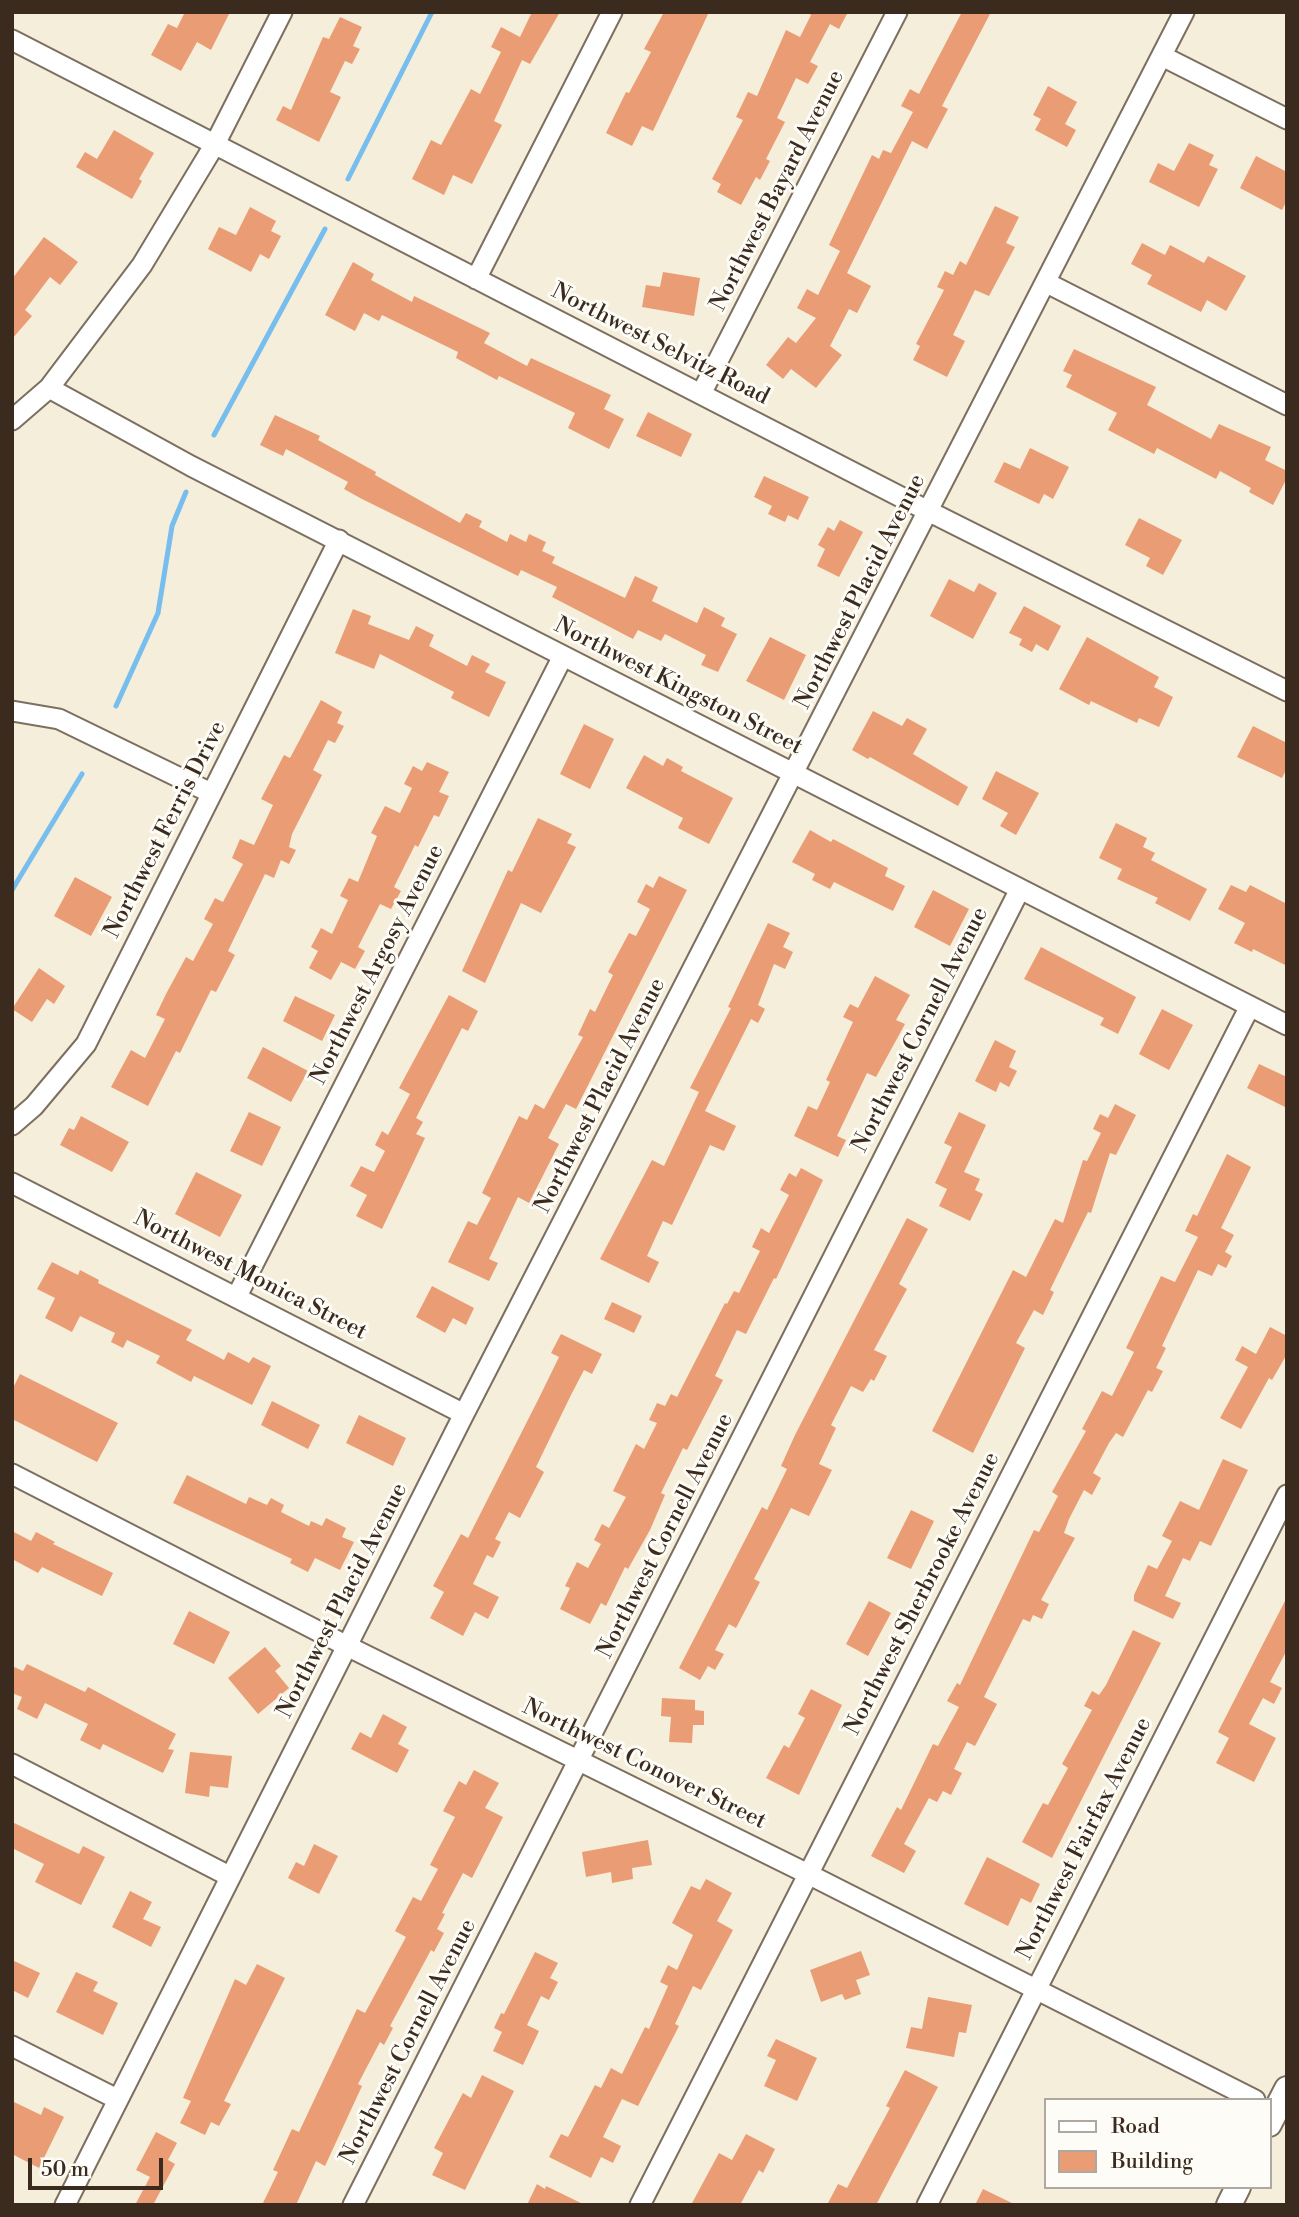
<!DOCTYPE html>
<html>
<head>
<meta charset="utf-8">
<style>
  body { margin:0 }
  #map { position:relative; width:1299px; height:2217px; overflow:hidden; background:#f4eeda; font-family:"Libre Bodoni",serif }
  canvas { display:block }
  .frame { position:absolute; inset:0; border:14px solid #3b2a1e; pointer-events:none }
  .legend { position:absolute; left:1044px; top:2098px; width:228px; height:91px; box-sizing:border-box; background:#fdfcf7; border:2px solid #afa8a0; margin:0; padding:9px 12px; list-style:none; font-size:21px; color:#3b2a1e }
  .legend li { display:flex; align-items:center; gap:14px; height:35px }
  .legend b { width:35px; border:2px solid #afa8a0 }
  .scale { position:absolute; left:28px; top:2158px; width:135px; height:32px; box-sizing:border-box; border:4px solid #3b2a1e; border-top:0; padding-left:9px; font-size:21px; line-height:24px; white-space:nowrap; color:#3b2a1e; -webkit-text-stroke:5px #fdfcf7; paint-order:stroke }
</style>
</head>
<body>
<div id="map">
<canvas width="1299" height="2217"></canvas>
<div class="frame"></div>
<ul class="legend">
<li><b style="height:9px;background:#fff"></b>Road</li>
<li><b style="height:19px;background:#ea9d74"></b>Building</li>
</ul>
<div class="scale">50 m</div>
</div>
<script>
const ctx = document.querySelector('canvas').getContext('2d');
ctx.lineJoin = 'round';
function shape(rows) {
  const path = new Path2D();
  for (const r of rows) {
    path.moveTo(r[0], r[1]);
    for (let i = 2; i < r.length; i += 2) path.lineTo(r[i], r[i + 1]);
  }
  return path;
}
function trace(path, color, width, dash) {
  ctx.strokeStyle = color;
  ctx.lineWidth = width;
  ctx.lineCap = dash ? 'butt' : 'round';
  ctx.setLineDash(dash || []);
  ctx.stroke(path);
}
function paint(path, color) {
  ctx.fillStyle = color;
  ctx.fill(path, 'evenodd');
}
function label(font, color, halo, rows, align = 'center') {
  ctx.font = font + ' "Libre Bodoni",serif';
  ctx.lineWidth = 6;
  ctx.setLineDash([]);
  ctx.textBaseline = 'middle';
  ctx.strokeStyle = halo;
  ctx.fillStyle = color;
  for (const [text, x, y, turn = 0] of rows) {
    ctx.save();
    ctx.translate(x, y);
    ctx.rotate((+turn || 0) * Math.PI / 180);
    ctx.textAlign = isNaN(turn) ? turn : align;
    if (halo) ctx.strokeText(text, 0, 0);
    ctx.fillText(text, 0, 0);
    ctx.restore();
  }
}
trace(shape([
  [348,179,432,12],
  [214,435,325,229],
  [116,706,158,613,172,526,186,492],
  [12,890,82,774]
]), '#77beef', 5);
paint(shape([
  [185,12,230,12,211,50,197,42,181,71,151,55,168,24,177,28],
  [532,12,560,12,530,64,522,60,494,121,502,125,472,184,453,175,444,195,412,179,431,140,441,145,471,89,480,94,501,52,491,47,501,27,520,37],
  [664,12,709,12,653,131,642,126,632,146,606,133,626,92,629,93,651,52,644,49],
  [806,12,848,12,839,29,830,24,810,62,818,66,808,84,796,78,777,118,785,122,766,159,770,161,760,180,756,177,741,205,717,192,721,184,712,179,743,120,736,117,748,92,757,96,786,30,800,37,811,15],
  [962,12,991,12,942,106,948,109,927,149,912,141,847,273,871,286,857,313,849,309,830,346,842,355,816,388,791,369,783,379,766,365,788,337,796,343,816,318,797,308,807,289,818,295,840,251,829,245,872,155,879,159,883,150,891,153,913,112,901,106,910,89,919,94],
  [340,17,362,27,353,46,360,49,352,64,345,61,330,92,341,97,319,142,276,120,283,106,291,110,323,37,329,39],
  [1048,86,1077,102,1065,124,1076,130,1067,147,1035,130,1041,119,1033,115],
  [114,130,154,153,139,179,142,181,132,199,76,167,85,152,97,159],
  [1189,143,1214,155,1209,165,1218,169,1199,207,1149,182,1158,163,1174,171],
  [1256,156,1287,172,1287,200,1282,210,1240,188],
  [995,206,1019,217,1006,243,1015,247,989,296,975,290,953,335,965,341,947,377,913,360,920,346,916,344,944,290,937,287,945,271,953,275,960,261,966,265],
  [250,207,276,221,271,231,281,236,269,259,260,254,251,272,208,249,219,227,236,235],
  [44,237,78,262,60,285,50,277,25,310,32,316,12,339,12,279],
  [1142,243,1165,255,1170,245,1204,263,1208,256,1246,276,1226,311,1207,300,1201,312,1147,284,1152,275,1131,264],
  [353,262,374,274,371,280,412,302,414,296,490,333,484,343,527,366,531,358,611,395,604,409,624,419,609,449,568,428,575,413,499,376,497,380,456,358,458,352,382,315,379,321,364,313,355,331,325,315],
  [663,272,700,278,694,316,642,307,646,285,660,287],
  [1074,349,1156,387,1147,405,1211,439,1219,424,1271,447,1265,460,1287,471,1287,478,1273,505,1249,492,1251,488,1220,471,1216,479,1157,448,1154,454,1108,430,1117,413,1066,387,1072,375,1063,371],
  [648,412,692,434,681,457,636,436],
  [275,415,320,436,318,440,376,472,375,475,460,523,466,513,482,521,479,527,507,542,510,534,526,542,529,534,546,542,542,551,555,557,552,563,625,598,635,576,658,587,652,601,697,623,704,607,725,618,721,626,737,634,718,672,701,665,706,655,665,634,661,641,638,630,633,639,552,597,557,587,521,570,518,576,362,499,344,489,348,482,286,449,283,456,260,445],
  [1030,448,1069,467,1053,499,1044,494,1039,504,994,482,1004,462,1020,469],
  [764,476,809,497,798,520,788,515,785,522,768,514,772,506,754,497],
  [1139,518,1182,540,1163,575,1146,566,1150,558,1125,545],
  [840,520,863,532,839,577,817,566,825,549,818,545,828,527,834,531],
  [949,579,974,592,979,583,997,593,973,639,930,616],
  [1024,606,1061,626,1048,651,1036,644,1032,652,1019,645,1022,639,1009,633],
  [353,609,371,616,368,624,409,640,416,626,434,635,429,646,467,666,472,655,490,664,485,672,506,682,489,717,451,698,454,692,380,654,374,669,335,653],
  [770,637,806,655,784,700,746,681],
  [1087,637,1159,677,1154,687,1173,697,1159,727,1139,718,1137,723,1091,701,1089,705,1059,689],
  [321,700,342,712,337,723,344,726,335,743,328,740,313,770,322,775,292,834,289,847,296,850,289,864,281,860,274,878,265,874,228,951,235,955,216,992,211,990,180,1053,176,1051,148,1106,111,1087,131,1050,145,1058,165,1019,156,1015,166,994,186,957,193,961,213,924,204,919,215,898,223,902,243,864,232,858,240,839,254,845,273,805,261,799,284,755,290,758],
  [873,711,902,726,907,718,927,729,913,754,968,787,958,806,870,757,868,759,852,750],
  [584,724,614,739,590,789,560,774],
  [1253,726,1287,743,1287,768,1282,778,1237,757],
  [644,755,663,766,667,758,683,767,681,771,733,798,709,844,678,828,683,818,626,788],
  [427,762,449,772,439,792,449,796,439,817,434,815,418,847,415,845,394,887,401,891,391,909,380,904,358,947,365,951,355,969,341,962,331,980,309,968,318,951,311,947,321,928,332,934,348,900,340,896,349,878,358,882,377,836,371,833,385,806,400,813,412,788,404,784,413,766,422,771],
  [996,771,1039,793,1016,835,1000,826,1008,813,982,799],
  [538,818,572,834,567,843,576,847,541,913,521,903,485,983,462,971,508,870,512,872],
  [1116,823,1147,838,1143,847,1155,853,1151,860,1207,889,1190,921,1155,903,1158,898,1117,879,1122,869,1099,858],
  [810,830,831,842,833,839,888,868,885,876,905,886,893,911,834,882,830,889,812,880,815,874,792,862],
  [659,876,687,890,576,1109,566,1104,548,1138,559,1144,529,1203,518,1197,489,1259,498,1263,489,1281,448,1262,468,1221,477,1225,491,1198,482,1193,519,1116,527,1120,535,1104,544,1109,583,1037,578,1035,590,1009,595,1012,613,975,608,972,629,933,636,936,650,909,637,902,646,884,653,888],
  [75,877,112,897,91,936,54,916],
  [1231,885,1246,892,1250,885,1287,904,1287,966,1253,949,1252,952,1234,943,1245,923,1218,909],
  [933,890,969,909,950,946,914,927],
  [768,923,790,933,783,947,793,952,785,969,774,964,758,1005,765,1009,758,1023,751,1019,705,1111,736,1126,724,1151,710,1145,672,1225,663,1221,647,1256,659,1262,649,1283,600,1259,652,1160,664,1166,699,1092,690,1088,731,1008,728,1007],
  [1041,947,1136,997,1118,1034,1100,1025,1104,1018,1024,979],
  [39,968,65,986,54,1004,47,999,32,1022,12,1009],
  [875,976,910,995,896,1020,905,1024,876,1077,867,1073,837,1136,846,1140,838,1157,794,1136,808,1106,817,1110,830,1082,826,1080,853,1022,843,1017,850,1004,858,1008],
  [449,995,478,1011,468,1031,462,1028,416,1118,423,1122,416,1134,425,1138,382,1229,356,1216,367,1195,350,1186,361,1166,374,1172,385,1151,375,1145,382,1131,388,1135,410,1094,399,1088],
  [295,996,335,1015,322,1041,283,1021],
  [1162,1009,1193,1025,1169,1070,1139,1054],
  [995,1040,1016,1051,1009,1067,1017,1071,1009,1087,1000,1082,996,1092,975,1081],
  [263,1047,308,1071,291,1102,247,1078],
  [1259,1064,1287,1077,1287,1108,1247,1088],
  [1115,1104,1136,1115,1116,1155,1110,1153,1091,1213,1088,1212,1050,1290,1054,1292,1043,1315,1034,1310,1016,1343,1025,1348,973,1453,932,1431,1013,1270,1026,1277,1055,1219,1063,1223,1083,1160,1087,1161,1101,1133,1093,1129,1100,1114,1108,1118],
  [249,1112,281,1127,262,1166,230,1151],
  [959,1112,986,1125,964,1172,980,1179,975,1190,983,1194,970,1221,939,1206,947,1189,935,1183,952,1147,944,1143],
  [81,1116,129,1142,112,1172,60,1145,69,1128,74,1130],
  [1227,1154,1251,1167,1221,1228,1234,1235,1225,1252,1232,1256,1226,1268,1218,1264,1212,1276,1198,1270,1162,1346,1166,1348,1156,1368,1163,1371,1152,1392,1148,1390,1123,1437,1116,1433,1109,1443,1093,1473,1101,1478,1092,1495,1084,1490,1069,1519,1064,1533,1075,1538,1041,1600,1049,1604,1042,1619,1033,1615,1030,1622,1023,1619,984,1697,997,1704,975,1746,967,1742,954,1769,962,1773,951,1795,943,1791,937,1802,929,1798,904,1844,916,1851,904,1873,871,1856,897,1807,901,1810,933,1744,938,1746,959,1707,947,1701,957,1683,960,1685,1034,1530,1039,1532,1058,1496,1052,1492,1086,1431,1082,1429,1102,1391,1112,1396,1134,1352,1126,1348,1161,1276,1175,1282,1198,1237,1185,1231,1193,1214,1197,1216],
  [801,1168,823,1180,776,1279,774,1278,746,1334,737,1330,715,1376,723,1380,687,1450,683,1448,661,1493,665,1495,650,1530,628,1569,625,1567,606,1606,601,1603,590,1624,560,1609,570,1588,565,1586,577,1562,588,1568,601,1544,594,1540,602,1524,609,1528,626,1497,613,1491,636,1444,644,1449,657,1423,649,1420,657,1403,665,1406,671,1394,677,1397,725,1303,727,1304,734,1291,739,1293,760,1251,752,1247,761,1228,769,1233,789,1195,780,1190,789,1173,796,1177],
  [196,1172,242,1195,220,1237,175,1214],
  [907,1218,928,1229,899,1284,907,1289,874,1350,887,1356,874,1381,871,1379,863,1392,851,1386,831,1425,836,1428,819,1464,832,1470,809,1516,791,1508,754,1579,760,1582,736,1628,729,1624,715,1650,724,1654,715,1670,708,1666,700,1680,679,1668,762,1507,767,1510,787,1469,781,1466,795,1435],
  [52,1262,78,1275,80,1270,99,1280,98,1283,192,1330,186,1340,224,1360,228,1352,249,1363,253,1357,271,1366,252,1405,194,1376,191,1382,156,1363,160,1356,127,1340,123,1348,111,1342,115,1333,80,1316,72,1332,45,1318,55,1298,37,1289],
  [432,1286,474,1308,466,1325,453,1318,445,1333,416,1317],
  [612,1302,642,1316,634,1333,604,1319],
  [1270,1327,1287,1336,1287,1354,1272,1380,1269,1378,1241,1429,1220,1418,1248,1367,1235,1360,1242,1346,1256,1354],
  [561,1334,602,1354,592,1374,584,1370,571,1395,536,1467,544,1472,520,1518,509,1512,495,1539,501,1542,493,1558,487,1555,473,1584,499,1597,488,1619,475,1612,463,1636,430,1618,444,1592,433,1586,461,1534,468,1538,539,1398,559,1357,551,1353],
  [20,1374,118,1423,97,1462,12,1419,12,1390],
  [272,1401,320,1425,308,1449,261,1425],
  [359,1415,406,1438,393,1466,346,1443],
  [1223,1459,1248,1470,1211,1546,1200,1541,1190,1561,1183,1558,1165,1596,1181,1603,1173,1619,1134,1601,1134,1595,1148,1565,1157,1569,1172,1541,1162,1536,1180,1501,1199,1510],
  [187,1475,246,1504,249,1497,267,1505,271,1498,284,1505,281,1512,309,1526,311,1521,322,1526,326,1518,346,1528,342,1537,354,1542,340,1570,315,1558,308,1572,290,1563,292,1559,173,1503],
  [911,1510,934,1521,911,1569,887,1558],
  [12,1531,31,1541,36,1532,55,1542,53,1544,113,1573,102,1596,42,1567,38,1573,12,1559],
  [1287,1597,1287,1650,1270,1682,1282,1688,1274,1704,1263,1698,1249,1724,1276,1738,1254,1782,1216,1763,1229,1738,1218,1732],
  [869,1601,891,1613,868,1656,846,1644],
  [189,1611,230,1632,214,1664,173,1644],
  [1133,1630,1161,1643,1052,1858,1022,1842,1043,1803,1048,1805,1068,1768,1062,1764,1092,1710,1084,1706,1092,1691,1099,1695,1106,1685],
  [265,1647,281,1666,275,1671,289,1688,258,1714,228,1678],
  [27,1664,85,1692,88,1687,176,1734,168,1749,174,1750,163,1773,103,1744,100,1750,80,1740,88,1724,45,1703,37,1719,17,1709,22,1697,12,1693,12,1666,23,1671],
  [811,1689,842,1705,799,1795,766,1778,784,1745,789,1748,805,1718,798,1714],
  [662,1698,695,1700,695,1710,704,1711,704,1725,693,1725,692,1743,669,1742,671,1717,661,1716],
  [383,1714,407,1727,398,1744,409,1750,397,1773,351,1749,360,1732,371,1738],
  [190,1752,232,1756,228,1788,210,1786,209,1797,185,1793],
  [474,1770,499,1783,485,1808,503,1817,472,1878,463,1873,442,1913,445,1914,437,1929,444,1933,434,1952,431,1950,390,2026,393,2028,384,2045,380,2042,358,2084,362,2086,325,2166,316,2161,296,2205,262,2205,278,2172,273,2170,292,2129,299,2132,357,2009,365,2013,406,1937,395,1931,413,1897,421,1901,438,1869,430,1865,455,1817,443,1811,459,1781,466,1785],
  [12,1822,79,1854,83,1846,105,1857,81,1905,35,1882,44,1864,12,1848],
  [648,1840,652,1865,632,1868,633,1879,612,1883,611,1872,586,1877,582,1852],
  [314,1844,338,1856,319,1894,288,1878,296,1862,304,1866],
  [987,1857,1040,1884,1031,1903,1021,1898,1008,1926,964,1904],
  [706,1879,732,1893,717,1921,733,1930,701,1990,693,1986,675,2024,679,2026,638,2106,622,2099,603,2137,621,2146,613,2163,601,2157,591,2178,549,2157,561,2134,568,2137,595,2085,601,2088,611,2068,622,2074,645,2027,649,2029,668,1986,660,1982,668,1965,677,1970,693,1935,672,1923,691,1886,700,1890],
  [130,1891,152,1902,143,1919,161,1927,151,1947,112,1927],
  [861,1951,870,1975,856,1980,861,1994,845,2000,842,1994,821,2002,810,1970],
  [535,1952,558,1963,550,1978,558,1982,549,2000,541,1996,527,2025,539,2031,523,2065,493,2051,502,2032,494,2028,501,2013,504,2014],
  [12,1960,40,1973,28,1998,12,1990],
  [257,1964,285,1978,224,2101,231,2104,219,2126,211,2122,205,2135,180,2123,191,2101,183,2098,235,1979,246,1985],
  [76,1972,98,1982,93,1991,118,2003,103,2035,56,2012],
  [928,1997,972,2005,966,2033,959,2032,954,2057,906,2048,911,2027,922,2029],
  [776,2039,817,2058,797,2101,764,2086,776,2060,767,2056],
  [905,2070,938,2087,876,2205,827,2205,838,2184,847,2188,890,2108,886,2106],
  [482,2075,514,2091,465,2190,432,2175,443,2153,434,2148,463,2093,471,2098],
  [12,2101,41,2115,44,2107,64,2117,39,2168,12,2154],
  [156,2132,177,2143,168,2160,175,2164,153,2205,135,2205,150,2177,136,2170],
  [746,2134,775,2149,763,2173,759,2170,740,2205,691,2205,719,2153,732,2160],
  [537,2184,545,2189,546,2186,585,2205,527,2205],
  [983,2189,1016,2205,975,2205]
]), '#ea9d74');
const minor = shape([
  [12,40,930,512,1287,691],
  [1162,56,1287,119],
  [476,279,612,12],
  [1047,283,1287,405],
  [49,388,191,466,1287,1025],
  [702,392,897,12],
  [12,420,49,388,142,265,215,144,282,12],
  [12,711,59,719,211,793],
  [12,1125,34,1106,86,1044,339,540],
  [12,1183,464,1414],
  [237,1296,563,656],
  [12,1474,349,1647,808,1874,1255,2100],
  [12,1764,229,1876],
  [12,2046,117,2099],
  [65,2205,464,1414,1184,12],
  [353,2205,1020,889],
  [640,2205,1250,1006],
  [927,2205,1287,1495]
]);
const major = shape([
  [1269,2124,1287,2089],
  [1229,2205,1238,2187]
]);
trace(minor, '#7c6f60', 23);
trace(major, '#7c6f60', 28);
trace(minor, '#fff', 19);
trace(major, '#fff', 24);
label('23px', '#3b2a1e', '#fdfcf7', [
  ["Northwest Bayard Avenue",778,191,-63],
  ["Northwest Selvitz Road",660,345,27],
  ["Northwest Placid Avenue",861,592,-63],
  ["Northwest Kingston Street",678,687,27],
  ["Northwest Ferris Drive",166,830,-63],
  ["Northwest Argosy Avenue",378,965,-63],
  ["Northwest Cornell Avenue",921,1030,-63],
  ["Northwest Placid Avenue",601,1096,-63],
  ["Northwest Monica Street",250,1276,27],
  ["Northwest Cornell Avenue",666,1536,-63],
  ["Northwest Sherbrooke Avenue",923,1594,-63],
  ["Northwest Placid Avenue",343,1601,-63],
  ["Northwest Conover Street",644,1765,26],
  ["Northwest Fairfax Avenue",1085,1839,-63],
  ["Northwest Cornell Avenue",409,2042,-63]
]);
</script>
</body>
</html>
